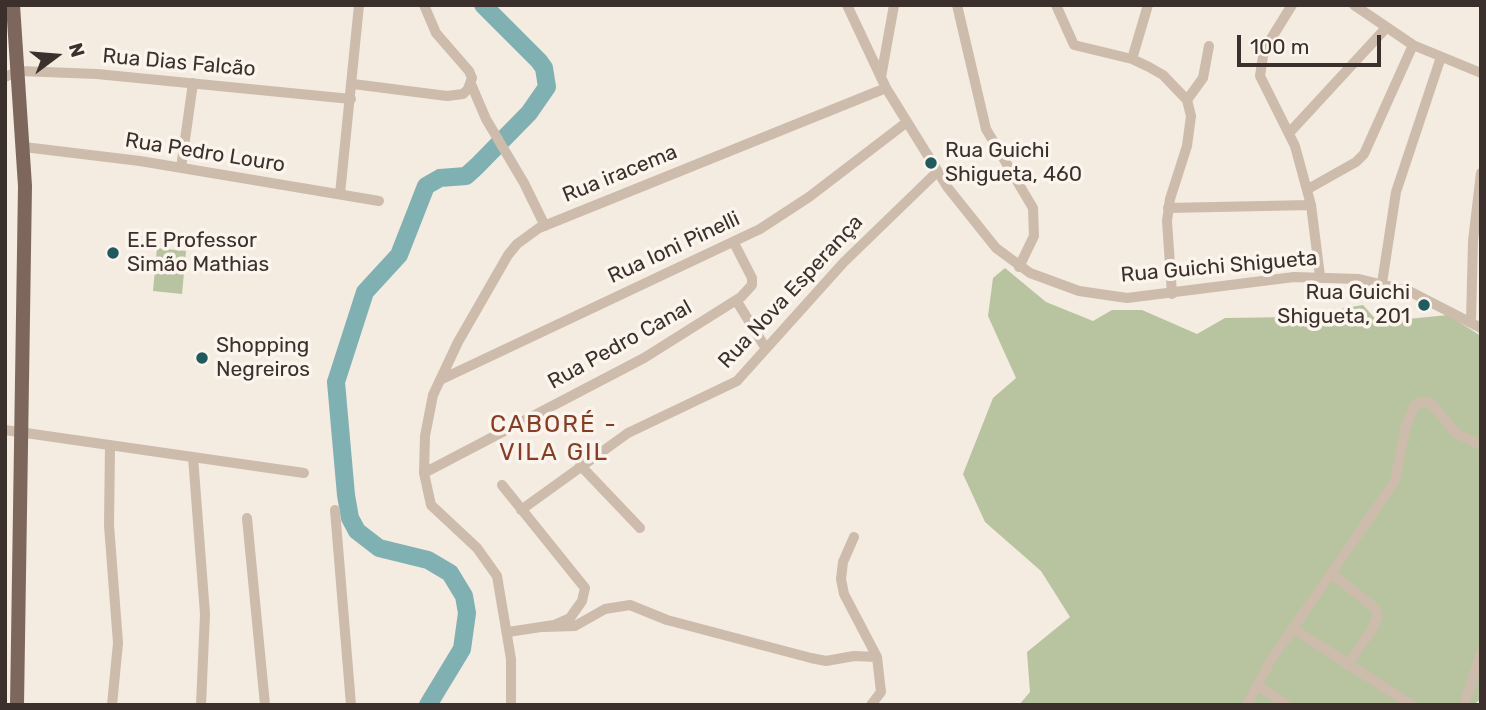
<!DOCTYPE html>
<html>
<head>
<meta charset="utf-8">
<style>
  body { margin:0 }
  #map { position:relative; width:1486px; height:710px; overflow:hidden; background:#f4ebe1; font-family:Rubik,sans-serif }
  canvas { display:block }
  .frame { position:absolute; inset:0; border:7px solid #3b302b; pointer-events:none }
  .north { position:absolute; left:21px; top:21px; width:70px; height:70px; -webkit-text-stroke:5px #fbf5ee; paint-order:stroke; rotate:74deg; font-size:19px; font-weight:700; line-height:28px; text-align:center; color:#3b302b }
  .north::after { content:''; display:block; margin:auto; width:24px; height:32px; background:#3b302b; clip-path:polygon(50% 0,100% 100%,50% 72%,0 100%) }
  .scale { position:absolute; left:1237px; top:35px; width:144px; height:32px; box-sizing:border-box; border:4px solid #3b302b; border-top:0; padding-left:9px; font-size:21px; line-height:24px; white-space:nowrap; color:#3b302b; -webkit-text-stroke:5px #fbf5ee; paint-order:stroke }
</style>
</head>
<body>
<div id="map">
<canvas width="1486" height="710"></canvas>
<div class="frame"></div>
<div class="north">N</div>
<div class="scale">100 m</div>
</div>
<script>
const ctx = document.querySelector('canvas').getContext('2d');
ctx.lineJoin = 'round';
function paint(path, color) {
  ctx.fillStyle = color;
  ctx.fill(path, 'evenodd');
}
function shape(rows) {
  const path = new Path2D();
  for (const r of rows) {
    path.moveTo(r[0], r[1]);
    for (let i = 2; i < r.length; i += 2) path.lineTo(r[i], r[i + 1]);
  }
  return path;
}
function trace(path, color, width, dash) {
  ctx.strokeStyle = color;
  ctx.lineWidth = width;
  ctx.lineCap = dash ? 'butt' : 'round';
  ctx.setLineDash(dash || []);
  ctx.stroke(path);
}
function label(font, color, halo, rows, align = 'center') {
  ctx.font = font + ' Rubik,sans-serif';
  ctx.lineWidth = 7;
  ctx.setLineDash([]);
  ctx.textBaseline = 'middle';
  ctx.strokeStyle = halo;
  ctx.fillStyle = color;
  for (const [text, x, y, turn = 0] of rows) {
    ctx.save();
    ctx.translate(x, y);
    ctx.rotate((+turn || 0) * Math.PI / 180);
    ctx.textAlign = isNaN(turn) ? turn : align;
    if (halo) ctx.strokeText(text, 0, 0);
    ctx.fillText(text, 0, 0);
    ctx.restore();
  }
}
paint(shape([
  [157,248,186,251,182,294,153,291],
  [1005,268,1046,302,1093,321,1112,310,1142,310,1197,334,1225,318,1294,317,1363,305,1378,322,1448,315,1481,336,1481,699,1473,705,1019,705,1030,692,1027,652,1070,617,1041,571,985,522,963,474,993,398,1016,378,988,316,993,278]
]), '#b8c4a0');
trace(shape([
  [428,705,462,649,467,613,464,596,450,573,428,560,379,548,357,531,350,518,346,495,336,382,365,292,399,255,426,186,440,178,466,176,477,166,529,113,547,87,544,68,539,61,483,5]
]), '#7fb0b2', 18);
trace(shape([
  [847,5,886,88,948,188,996,248,1030,273,1079,291,1127,298,1294,277,1359,279,1409,291,1481,328],
  [957,5,986,129,1033,208,1034,236,1019,267],
  [1056,5,1074,45,1132,59,1149,67,1163,75,1187,100,1191,116,1187,146,1170,199,1167,221,1172,294],
  [1292,5,1269,42,1263,56,1260,76,1295,146,1311,205,1320,276],
  [1354,5,1413,45,1481,73],
  [1132,59,1148,5],
  [5,77,19,71,97,74,351,99],
  [881,77,894,5],
  [353,84,447,96,463,94,468,89,472,78,469,71,436,33,424,5],
  [471,84,486,119,524,183,545,226],
  [1187,100,1203,78,1209,46],
  [1290,132,1386,28],
  [24,147,140,161,379,201],
  [181,168,193,83],
  [1308,189,1356,162,1364,154,1413,45],
  [340,194,359,5],
  [1168,208,1311,205],
  [1382,283,1396,192,1441,57],
  [736,300,765,347],
  [1471,321,1473,241,1481,173],
  [440,380,760,229,809,197,907,122],
  [5,430,304,473],
  [110,446,109,525,118,643,112,705],
  [193,457,205,614,201,705],
  [580,465,640,528],
  [424,473,644,358,741,297,752,285,752,278,734,243],
  [502,485,585,588,582,601,570,618,554,625,508,632],
  [335,510,351,705],
  [521,510,628,433,737,381,844,262,937,172],
  [247,518,265,705],
  [854,537,843,562,841,579,844,594,877,657,881,692,871,705],
  [1331,573,1375,608,1378,615,1373,628,1347,665],
  [543,627,575,626,605,609,630,605,667,620,811,658,826,661,854,656,877,657],
  [1292,628,1412,705],
  [1257,685,1287,705],
  [511,705,511,659,497,576,477,548,431,505,424,473,425,436,433,395,458,342,508,255,517,244,539,228,886,88],
  [1247,705,1269,663,1395,481,1405,429,1414,406,1420,402,1430,402,1457,434,1481,445],
  [1464,705,1481,652]
]), '#cdbbac', 10);
trace(shape([
  [13,5,25,186,17,705]
]), '#7d675c', 14);
for (const [x, y, r, color] of [
  [931,163,7,"#1f5a5e"],
  [113,253,7,"#1f5a5e"],
  [1424,305,7,"#1f5a5e"],
  [202,358,7,"#1f5a5e"]
]) {
  const dot = new Path2D();
  dot.arc(x, y, r, 0, 2 * Math.PI);
  ctx.fillStyle = color;
  ctx.fill(dot);
  trace(dot, '#fbf5ee', 2.5);
}
label('21px', '#3b302b', '#fbf5ee', [
  ["Rua Dias Falcão",179,63,5],
  ["Rua Pedro Louro",205,153,9],
  ["Rua iracema",620,174,-22],
  ["Rua Ioni Pinelli",674,248,-25],
  ["Rua Guichi Shigueta",1219,267,-5],
  ["Rua Nova Esperança",791,292,-47],
  ["Rua Pedro Canal",620,345,-29]
]);
label('21px', '#3b302b', '#fbf5ee', [
  ["Rua Guichi",945,151],
  ["Shigueta, 460",945,175],
  ["E.E Professor",127,241],
  ["Simão Mathias",127,265],
  ["Rua Guichi",1410,293,"right"],
  ["Shigueta, 201",1410,317,"right"],
  ["Shopping",216,346],
  ["Negreiros",216,370]
], 'left');
ctx.letterSpacing = '2px';
label('24px', '#8c3b22', '#fbf5ee', [
  ["CABORÉ -",554,425],
  ["VILA GIL",554,453]
]);
ctx.letterSpacing = '0px';
</script>
</body>
</html>
